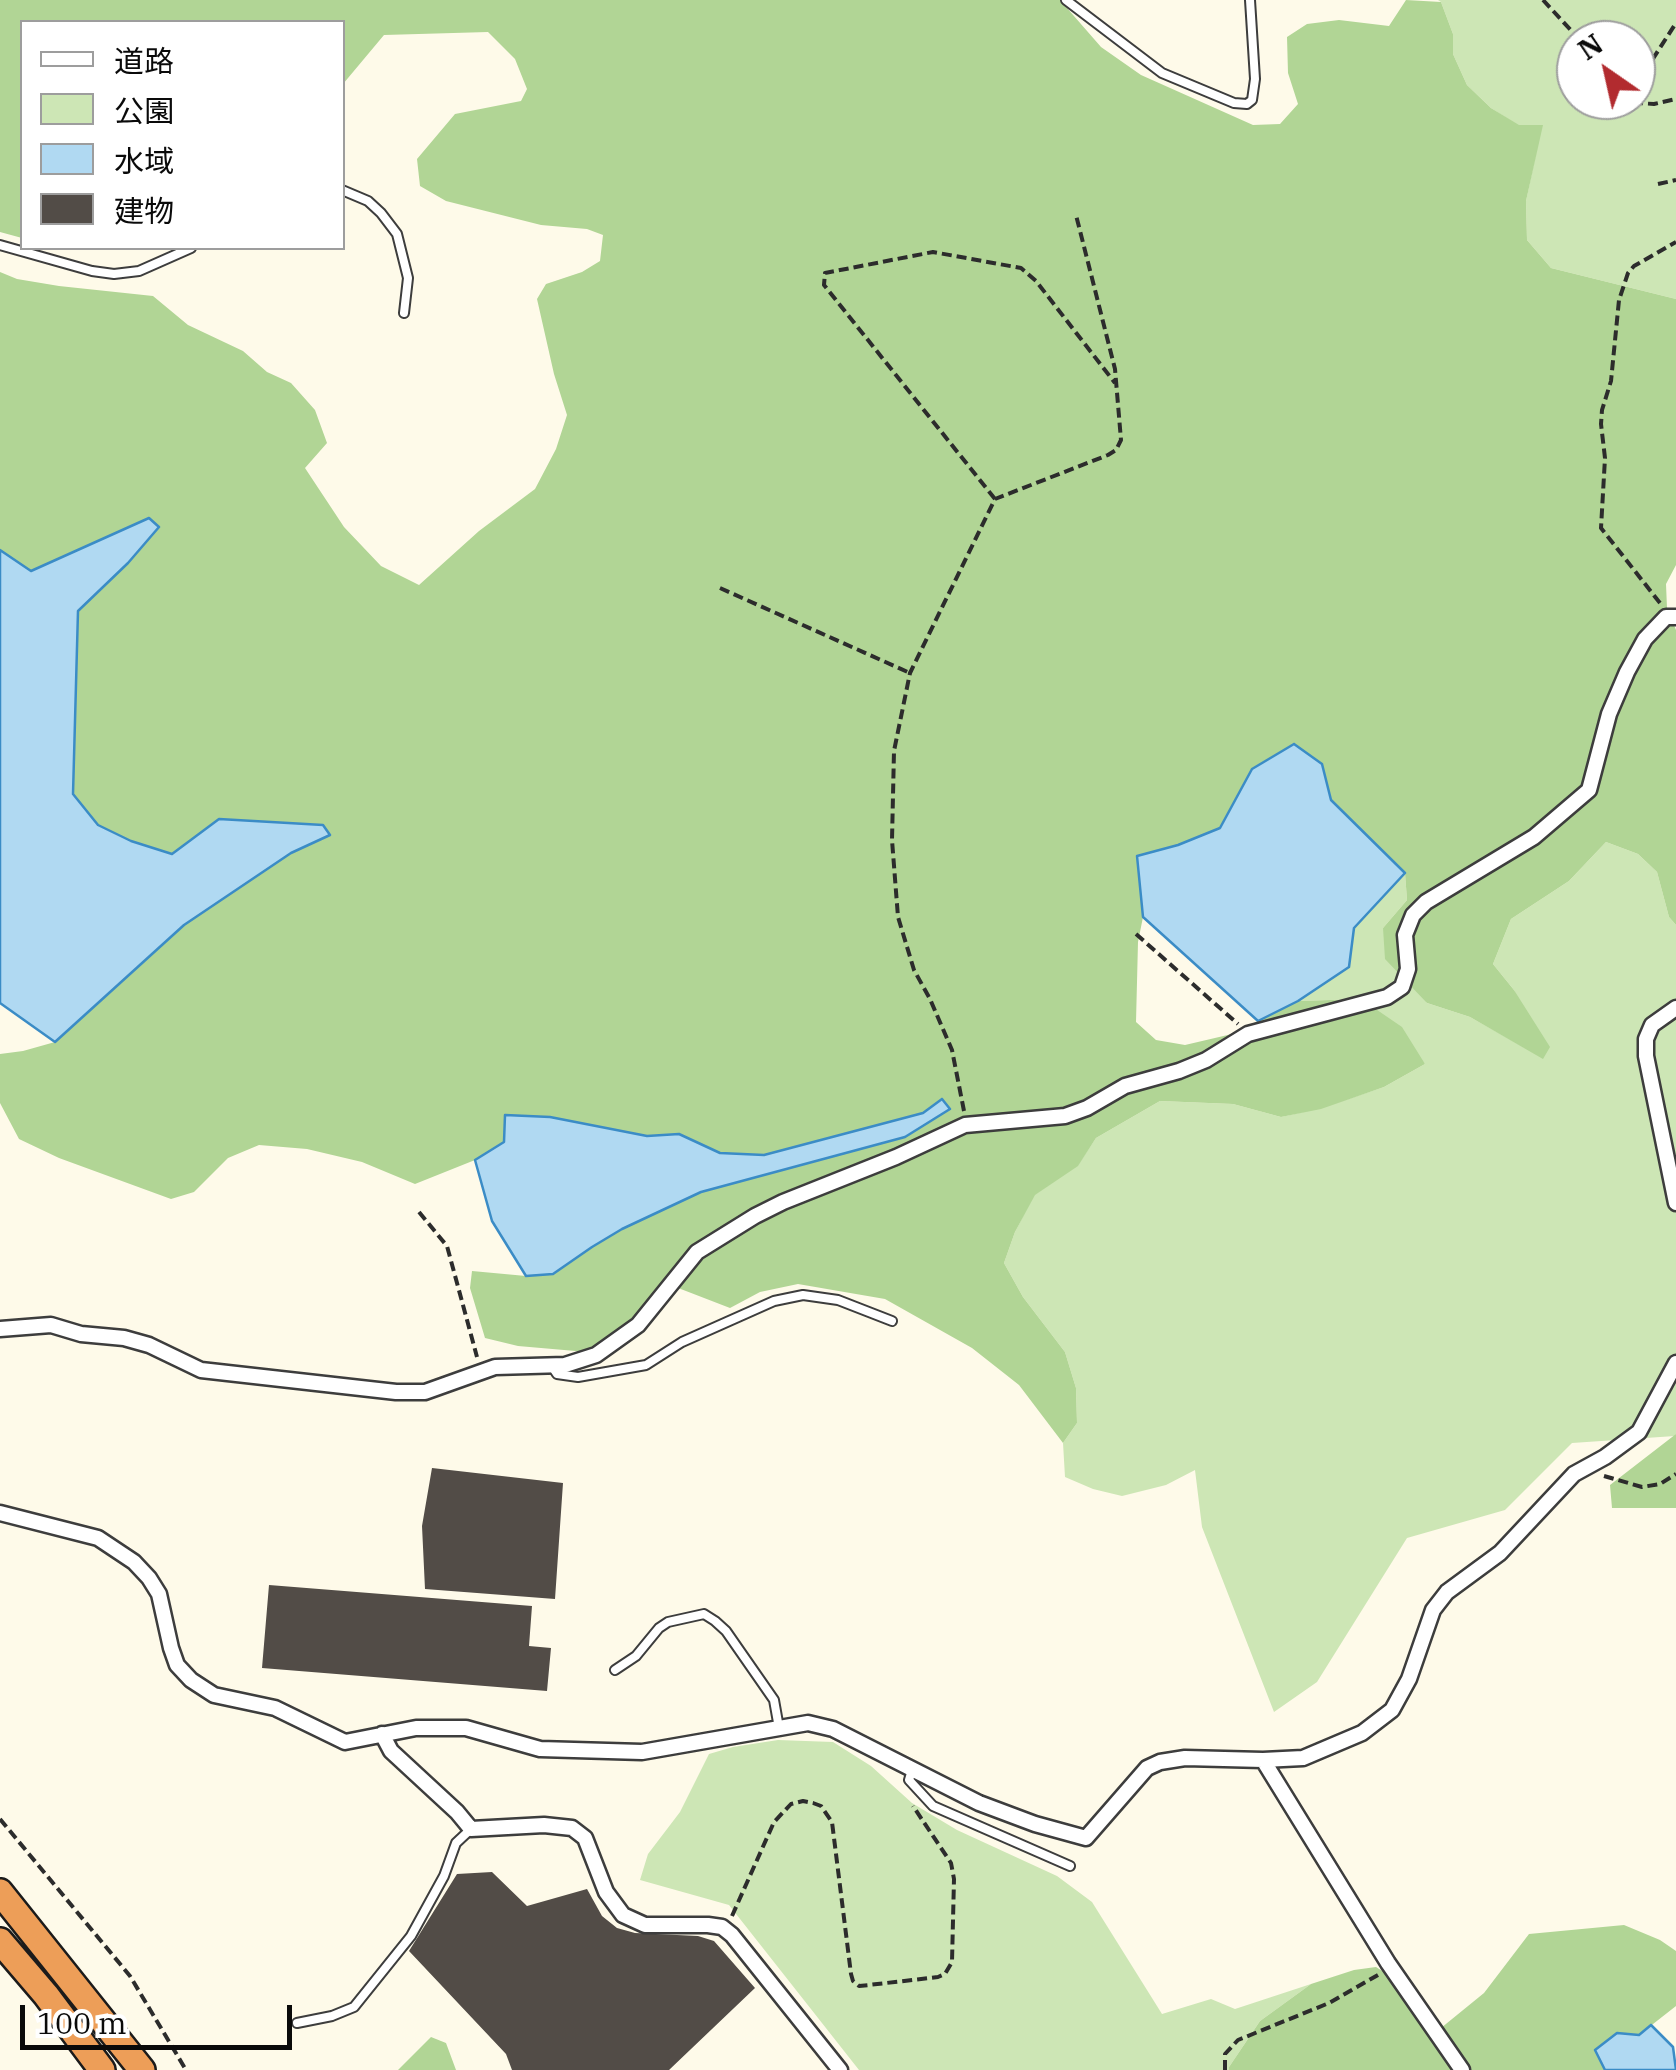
<!DOCTYPE html>
<html>
<head>
<meta charset="utf-8">
<style>
  body { margin:0 }
  #map { position:relative; width:1676px; height:2070px; overflow:hidden; background:#fefae9; font-family:"IBM Plex Serif","Noto Sans JP",serif }
  canvas { display:block }
  .legend { position:absolute; left:20px; top:20px; width:325px; height:230px; box-sizing:border-box; background:#fff; border:2px solid #9d9d9d; margin:0; padding:12px 18px; list-style:none; font-size:30px; color:#0a0a0a }
  .legend li { display:flex; align-items:center; gap:20px; height:50px }
  .legend b { width:50px; border:2px solid #9d9d9d }
  .north { position:absolute; left:1556px; top:20px; width:100px; height:100px; box-sizing:border-box; background:#fff; border:2px solid #9d9d9d; border-radius:50%; rotate:326deg; font-size:28px; font-weight:700; line-height:40px; text-align:center; color:#0a0a0a }
  .north::after { content:''; display:block; margin:auto; width:35px; height:45px; background:#b22b2f; clip-path:polygon(50% 0,100% 100%,50% 72%,0 100%) }
  .scale { position:absolute; left:20px; top:2005px; width:272px; height:45px; box-sizing:border-box; border:5px solid #0a0a0a; border-top:0; padding-left:12px; font-size:30px; line-height:35px; white-space:nowrap; color:#0a0a0a; -webkit-text-stroke:8px #fff; paint-order:stroke }
</style>
</head>
<body>
<div id="map">
<canvas width="1676" height="2070"></canvas>
<ul class="legend">
<li><b style="height:12px;background:#fff"></b>道路</li>
<li><b style="height:28px;background:#cde6b5"></b>公園</li>
<li><b style="height:28px;background:#b0d9f2"></b>水域</li>
<li><b style="height:28px;background:#524c47"></b>建物</li>
</ul>
<div class="north">N</div>
<div class="scale">100 m</div>
</div>
<script>
const ctx = document.querySelector('canvas').getContext('2d');
ctx.lineJoin = 'round';
function paint(path, color) {
  ctx.fillStyle = color;
  ctx.fill(path, 'evenodd');
}
function shape(rows) {
  const path = new Path2D();
  for (const r of rows) {
    path.moveTo(r[0], r[1]);
    for (let i = 2; i < r.length; i += 2) path.lineTo(r[i], r[i + 1]);
  }
  return path;
}
function trace(path, color, width, dash) {
  ctx.strokeStyle = color;
  ctx.lineWidth = width;
  ctx.lineCap = dash ? 'butt' : 'round';
  ctx.setLineDash(dash || []);
  ctx.stroke(path);
}
paint(shape([
  [1438,0,1676,0,1676,299,1551,268,1527,240,1526,201,1542,125,1519,126,1491,108,1467,85,1453,54,1453,34,1441,2],
  [1576,40,1636,40,1636,100,1576,100],
  [1606,842,1638,854,1657,872,1669,917,1676,925,1676,1434,1675,1436,1572,1443,1505,1510,1407,1538,1317,1682,1274,1712,1202,1527,1195,1470,1166,1485,1122,1496,1093,1489,1065,1477,1063,1443,1077,1423,1076,1388,1065,1352,1023,1297,1004,1263,1015,1232,1034,1195,1078,1165,1096,1138,1160,1101,1233,1104,1281,1117,1321,1108,1384,1087,1425,1064,1361,999,1298,1001,1348,967,1354,928,1405,873,1407,900,1383,928,1427,1003,1470,1017,1543,1058,1514,990,1493,964,1511,919,1569,881],
  [778,1740,833,1742,871,1766,912,1803,957,1830,1057,1876,1092,1902,1162,2014,1211,1999,1235,2009,1311,1984,1260,2021,1229,2067,1229,2070,859,2070,729,1905,640,1880,648,1854,680,1812,709,1754,733,1747]
]), '#cde6b5');
paint(shape([
  [0,0,1060,0,1101,47,1141,75,1253,125,1280,124,1298,104,1288,73,1287,37,1307,24,1339,20,1389,26,1406,0,1441,2,1453,34,1453,54,1467,85,1491,108,1519,125,1543,125,1526,201,1527,240,1551,268,1676,299,1676,565,1666,584,1667,608,1676,630,1676,925,1669,917,1657,872,1638,854,1606,842,1569,881,1511,919,1493,964,1514,990,1550,1047,1543,1059,1470,1017,1427,1003,1385,959,1383,928,1407,900,1405,873,1331,800,1322,764,1252,769,1220,828,1178,845,1137,856,1143,917,1138,942,1136,1022,1156,1040,1185,1045,1232,1034,1298,1001,1361,999,1402,1027,1425,1064,1384,1087,1321,1109,1281,1117,1233,1104,1160,1101,1096,1138,1078,1166,1035,1195,1015,1232,1004,1263,1023,1297,1065,1352,1076,1388,1077,1423,1063,1443,1019,1385,972,1348,885,1299,798,1284,760,1292,730,1308,673,1286,627,1330,587,1352,518,1346,485,1338,470,1288,472,1271,526,1276,553,1274,592,1247,622,1229,701,1192,905,1137,942,1099,923,1113,764,1155,720,1153,679,1134,647,1136,550,1117,506,1115,504,1142,475,1160,415,1184,362,1162,307,1149,259,1145,228,1158,194,1192,171,1199,59,1158,19,1139,0,1103,0,1054,23,1051,55,1042,184,925,291,853,330,835,219,819,173,854,131,841,98,825,73,794,78,611,128,563,149,518,30,571,0,550,0,272,17,279,59,286,153,296,188,325,243,351,267,372,291,383,315,410,327,443,305,468,344,527,381,566,419,585,479,531,535,489,556,449,567,415,554,374,537,299,546,284,582,272,600,261,603,235,587,229,541,225,446,201,420,186,417,159,455,114,521,101,527,89,515,59,488,32,384,35,343,84,342,22,22,22,22,238,0,232],
  [1676,1434,1676,1508,1612,1508,1610,1485],
  [1624,1925,1660,1940,1676,1951,1676,2006,1639,2035,1617,2033,1595,2050,1605,2070,1229,2070,1229,2067,1260,2021,1311,1984,1354,1970,1376,1967,1406,1986,1441,2028,1484,1993,1529,1934],
  [431,2037,446,2043,456,2070,398,2070]
]), '#b1d595');
const water = shape([
  [149,518,159,527,128,563,78,611,73,794,98,825,131,841,172,854,219,819,323,825,330,835,291,853,184,925,55,1042,0,1003,0,550,31,571,149,518],
  [1294,744,1322,764,1331,800,1405,873,1354,928,1349,967,1298,1001,1258,1021,1143,917,1137,856,1178,845,1220,828,1252,769,1294,744],
  [942,1099,950,1109,905,1137,701,1192,622,1229,592,1247,553,1274,526,1276,492,1221,475,1160,504,1142,505,1115,550,1117,647,1136,679,1134,720,1153,764,1155,923,1113,942,1099],
  [1651,2025,1673,2047,1676,2070,1605,2070,1595,2050,1617,2033,1639,2035,1651,2025]
]);
paint(water, '#b0d9f2');
trace(water, '#3b8cc6', 2.5);
paint(shape([
  [432,1468,563,1483,555,1599,425,1589,422,1526],
  [269,1585,532,1606,529,1646,551,1648,547,1691,262,1668],
  [492,1872,527,1906,587,1889,602,1916,617,1928,635,1933,698,1936,714,1941,755,1988,669,2070,512,2070,506,2054,409,1951,457,1874]
]), '#524c47');
const lane = shape([
  [1066,0,1162,73,1234,103,1247,104,1252,100,1255,79,1250,0],
  [342,190,368,201,381,213,397,234,408,278,404,313],
  [0,245,92,271,114,274,139,271,191,248],
  [551,1365,557,1374,578,1377,646,1365,682,1342,774,1301,803,1295,838,1300,892,1321],
  [615,1670,636,1656,659,1628,668,1622,704,1614,715,1621,726,1631,774,1700,779,1728],
  [912,1770,909,1780,933,1806,1070,1866],
  [297,2023,332,2016,354,2007,411,1936,444,1876,456,1843,471,1829]
]);
const street = shape([
  [1676,1008,1652,1025,1646,1039,1646,1056,1676,1203],
  [0,1329,51,1325,81,1334,124,1338,149,1345,201,1370,396,1392,425,1392,495,1367,565,1365,596,1355,638,1325,697,1252,755,1216,783,1202,896,1157,965,1125,1065,1116,1087,1108,1125,1086,1179,1071,1206,1060,1248,1034,1387,997,1402,987,1408,969,1405,935,1413,915,1426,902,1534,837,1589,790,1609,714,1627,672,1645,639,1666,617,1676,617],
  [0,1513,98,1538,134,1562,149,1578,159,1594,171,1648,177,1665,191,1680,214,1695,275,1708,345,1742,416,1728,466,1728,540,1749,642,1752,808,1723,833,1729,979,1803,1035,1824,1086,1838,1147,1768,1160,1762,1185,1758,1263,1760,1303,1758,1362,1733,1392,1710,1409,1679,1433,1610,1447,1592,1500,1553,1574,1474,1605,1457,1639,1432,1676,1363],
  [382,1734,391,1751,457,1812,471,1829,544,1825,572,1828,585,1838,606,1892,623,1915,645,1925,708,1925,722,1927,732,1935,840,2070],
  [1263,1760,1388,1963,1462,2070]
]);
const highway = shape([
  [0,1892,142,2070],
  [0,1941,46,1995,102,2070]
]);
trace(lane, '#3d3d3d', 12);
trace(street, '#3d3d3d', 19);
trace(highway, '#1b1b1b', 30);
trace(shape([
  [1543,0,1580,40],
  [1636,85,1676,23],
  [1634,100,1638,103,1654,104,1676,99],
  [1658,184,1676,180],
  [995,499,824,285,825,273,933,252,1021,268,1036,281,1115,383],
  [720,588,910,673],
  [1660,603,1601,528,1605,458,1601,424,1602,410,1611,381,1619,300,1628,273,1634,266,1676,242],
  [1136,934,1238,1024],
  [964,1111,952,1050,930,999,914,970,898,917,892,840,894,751,910,673,995,499,1108,455,1116,450,1121,440,1115,369,1076,215],
  [419,1212,447,1246,477,1357],
  [1604,1476,1642,1487,1660,1484,1676,1474],
  [0,1819,130,1976,186,2070],
  [732,1916,774,1822,791,1804,803,1801,813,1803,821,1806,832,1822,851,1974,853,1981,859,1986,869,1985,938,1977,945,1974,952,1962,954,1879,951,1863,913,1806],
  [1225,2070,1225,2054,1238,2040,1329,2003,1378,1975]
]), '#2c2c2c', 4, [10, 5]);
trace(lane, '#fff', 8);
trace(street, '#fff', 14);
trace(highway, '#ed9e58', 25);
</script>
</body>
</html>
